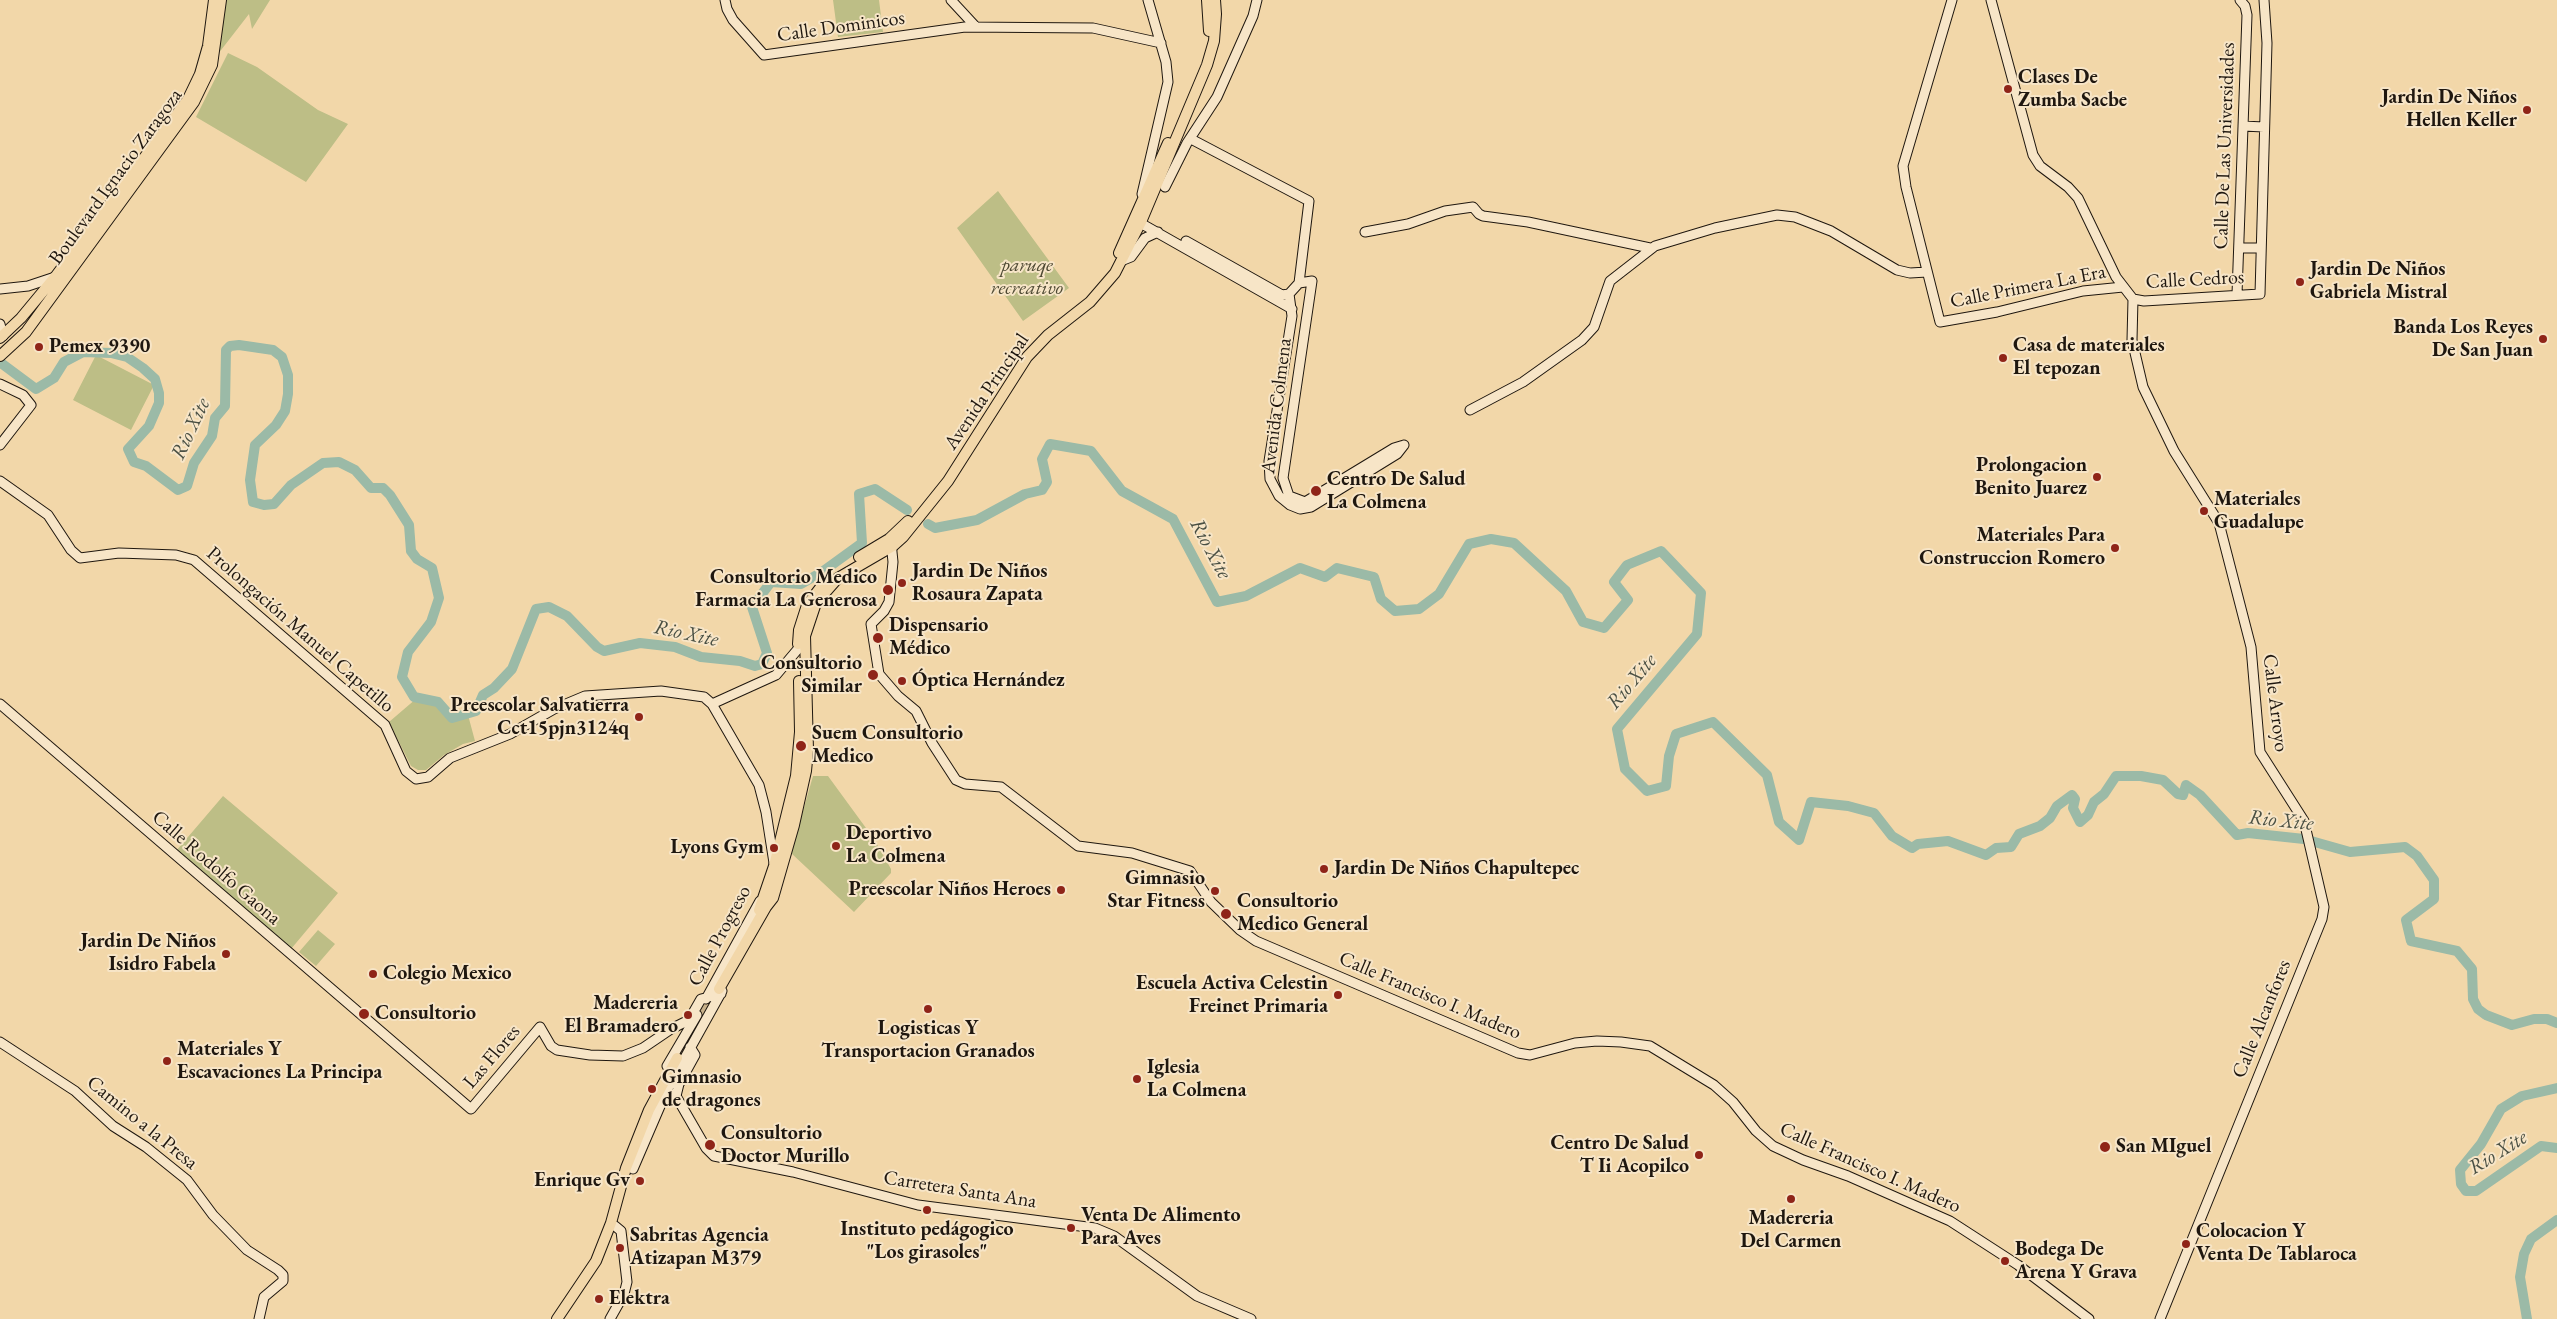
<!DOCTYPE html>
<html>
<head>
<meta charset="utf-8">
<style>
  body { margin:0 }
  canvas { display:block; background:#f2d7a9 }
</style>
</head>
<body>
<canvas width="2557" height="1319"></canvas>
<script>
const ctx = document.querySelector('canvas').getContext('2d');
ctx.lineJoin = 'round';
function paint(path, color) {
  ctx.fillStyle = color;
  ctx.fill(path, 'evenodd');
}
function shape(rows) {
  const path = new Path2D();
  for (const r of rows) {
    path.moveTo(r[0], r[1]);
    for (let i = 2; i < r.length; i += 2) path.lineTo(r[i], r[i + 1]);
  }
  return path;
}
function trace(path, color, width, dash) {
  ctx.strokeStyle = color;
  ctx.lineWidth = width;
  ctx.lineCap = dash ? 'butt' : 'round';
  ctx.setLineDash(dash || []);
  ctx.stroke(path);
}
function label(font, color, halo, rows, align = 'center') {
  ctx.font = font + ' "EB Garamond",serif';
  ctx.lineWidth = 4;
  ctx.setLineDash([]);
  ctx.textBaseline = 'middle';
  ctx.strokeStyle = halo;
  ctx.fillStyle = color;
  for (const [text, x, y, turn = 0] of rows) {
    ctx.save();
    ctx.translate(x, y);
    ctx.rotate((+turn || 0) * Math.PI / 180);
    ctx.textAlign = isNaN(turn) ? turn : align;
    if (halo) ctx.strokeText(text, 0, 0);
    ctx.fillText(text, 0, 0);
    ctx.restore();
  }
}
paint(shape([
  [223,0,270,0,252,29,249,14,218,54],
  [833,0,879,0,883,32,838,37],
  [228,53,257,67,318,110,348,124,306,182,196,117],
  [998,191,1069,288,1023,321,957,228],
  [96,355,154,385,131,430,73,400],
  [417,698,437,703,452,719,468,715,475,741,463,744,444,755,426,770,418,770,411,766,389,722],
  [813,776,828,776,874,839,891,869,891,873,854,912,791,853],
  [223,796,338,893,291,949,176,851],
  [318,930,335,944,316,966,299,952]
]), '#bdbe86');
trace(shape([
  [1,363,36,389,54,378,64,362,83,352,111,353,127,357,143,368,155,379,159,393,159,403,149,426,128,449,134,462,146,466,178,490,187,486,194,463,212,436,215,418,225,406,226,350,230,346,239,345,273,350,282,357,288,375,288,394,285,411,276,425,255,445,250,480,253,502,264,505,274,504,291,485,323,463,339,462,355,470,371,488,383,488,390,495,409,525,411,551,417,559,432,568,439,598,431,622,408,652,402,677,414,697,438,702,452,718,476,711,483,695,494,688,512,669,536,609,549,607,567,616,597,647,604,651,640,643,675,647,701,657,740,661,755,666,762,664,767,653,752,607,771,582,801,584,822,572,862,543,859,494,875,489,907,510],
  [928,524,935,528,977,520,1025,494,1042,490,1047,482,1042,459,1050,444,1091,451,1122,491,1173,519,1217,602,1246,596,1300,568,1325,577,1337,568,1374,577,1381,599,1395,611,1419,609,1439,594,1469,544,1491,539,1514,543,1566,591,1583,622,1604,628,1628,600,1614,582,1627,565,1661,551,1701,593,1697,634,1617,729,1625,769,1647,791,1666,786,1669,756,1676,734,1713,722,1767,775,1779,822,1799,840,1811,802,1848,806,1874,813,1892,836,1912,848,1918,844,1948,841,1986,855,1996,848,2011,847,2019,834,2040,826,2050,818,2057,806,2072,795,2075,799,2073,808,2080,822,2088,815,2094,802,2104,794,2116,776,2141,776,2163,780,2178,794,2183,795,2186,785,2200,795,2237,835,2248,833,2304,839,2350,852,2405,847,2417,856,2434,880,2434,899,2406,920,2411,941,2457,951,2472,969,2473,999,2478,1009,2486,1015,2512,1025,2534,1019,2547,1019,2557,1023],
  [2557,1088,2522,1096,2501,1109,2481,1144,2460,1170,2461,1184,2466,1191,2476,1191,2541,1146,2557,1148],
  [2527,1319,2520,1277,2524,1254,2531,1239,2557,1220]
]), '#9bbaa7', 10);
trace(shape([
  [680,1052,715,991]
]), '#c8b18a', 10, [10, 5]);
const secondary = shape([
  [725,0,727,9,733,20,764,55,965,27,1093,28,1161,43],
  [951,0,976,27],
  [1952,0,1903,166,1906,187,1940,322,1997,312,2083,291,2123,287],
  [1991,0,2033,155,2040,166,2068,187,2078,198,2116,277,2133,299],
  [2243,126,2264,127],
  [1191,139,1309,201,1299,283,1289,294],
  [1165,187,1187,143,1217,97,1253,16,1257,0],
  [1142,194,1168,82,1166,62,1148,0],
  [1135,220,1292,309],
  [1365,232,1408,224,1445,211,1473,207,1479,214,1483,216,1528,222,1650,248],
  [1186,241,1282,295,1289,294],
  [2239,248,2261,248],
  [1121,261,1131,257,1145,238,1158,232],
  [1299,283,1312,281,1283,478,1289,496,1305,502,1394,448,1404,445],
  [0,289,28,286,55,277],
  [1289,294,1292,316,1269,461,1270,479,1279,496,1290,505,1300,509,1311,507,1397,454,1404,445],
  [2237,294,2247,15,2245,6,2240,0],
  [2133,299,2132,340,2143,387,2174,451,2219,523,2251,647,2260,752,2304,821,2324,907,2322,919,2160,1319],
  [2133,299,2144,301,2260,294,2267,43,2264,0],
  [0,324,3,336],
  [0,384,23,395,31,405,0,445],
  [1470,410,1523,382,1582,340,1594,327,1610,281,1655,246,1715,228,1777,215,1795,217,1831,231,1897,270,1910,273,1927,272],
  [0,481,48,515,71,550,80,558,119,553,176,555,194,560,385,725,406,771,416,779,428,777,450,758,510,734,554,709,585,696,661,691,704,697,712,704,759,785,766,812,774,863],
  [891,542,893,562,889,602,884,611,871,624,879,674,898,696,916,711,932,743,956,780,965,784,1001,787,1078,846,1132,853,1190,871,1211,902,1240,930,1256,941,1518,1053,1530,1055,1575,1043,1597,1041,1621,1042,1650,1046,1714,1085,1733,1102,1756,1131,1773,1146,1803,1160,1848,1176,1950,1221,2018,1265,2089,1319],
  [0,704,471,1109,540,1027,551,1046,557,1050,590,1055,623,1056,643,1048,671,1029,689,1020,701,999,721,994],
  [712,704,776,675,798,649],
  [706,999,760,901],
  [0,1042,75,1091,113,1126,146,1147,187,1180,213,1215,247,1250,278,1270,283,1275,283,1281,264,1297,259,1319],
  [690,1047,695,1055,679,1084,676,1096,706,1148,714,1156,793,1172,918,1205,1095,1228,1114,1236,1197,1296,1251,1319],
  [667,1066,697,1015],
  [633,1169,667,1090,722,991],
  [610,1319,624,1294,627,1282,621,1231,615,1226]
]);
const primary = shape([
  [1207,0,1209,31],
  [1119,253,1168,143],
  [0,338,21,318,55,277,188,99,200,74,208,46,214,0],
  [0,356,26,332,194,102,212,65,221,0],
  [859,557,889,539,908,521],
  [798,644,799,630,807,605,827,579],
  [759,910,774,866,796,776,800,732,799,681],
  [719,989,766,907,773,898,794,825,806,771,808,750,805,636,816,603,838,578,893,546,903,537,948,481,1027,357,1048,335,1090,302,1115,273,1141,222,1207,65,1214,41,1216,14,1215,0],
  [557,1319,596,1261,611,1223,626,1168,649,1110,677,1058]
]);
trace(secondary, '#1f170f', 11);
trace(primary, '#1f170f', 12);
trace(secondary, '#f7e5c7', 9);
trace(primary, '#f2d7a9', 10);
for (const [x, y, r, color] of [
  [2008,89,5,"#8f2418"],
  [2527,110,5,"#8f2418"],
  [2300,282,5,"#8f2418"],
  [2543,339,5,"#8f2418"],
  [39,347,5,"#8f2418"],
  [2003,358,5,"#8f2418"],
  [2097,477,5,"#8f2418"],
  [1316,491,6,"#8f2418"],
  [2204,511,5,"#8f2418"],
  [2115,548,5,"#8f2418"],
  [902,583,5,"#8f2418"],
  [888,590,6,"#8f2418"],
  [878,638,6,"#8f2418"],
  [873,675,6,"#8f2418"],
  [902,681,5,"#8f2418"],
  [639,717,5,"#8f2418"],
  [801,746,6,"#8f2418"],
  [836,846,5,"#8f2418"],
  [774,848,5,"#8f2418"],
  [1324,869,5,"#8f2418"],
  [1061,890,5,"#8f2418"],
  [1215,891,5,"#8f2418"],
  [1226,914,6,"#8f2418"],
  [226,954,5,"#8f2418"],
  [373,974,5,"#8f2418"],
  [1338,995,5,"#8f2418"],
  [928,1009,5,"#8f2418"],
  [364,1014,6,"#8f2418"],
  [688,1015,5,"#8f2418"],
  [167,1061,5,"#8f2418"],
  [1137,1079,5,"#8f2418"],
  [652,1089,5,"#8f2418"],
  [710,1145,6,"#8f2418"],
  [2105,1147,6,"#8f2418"],
  [1699,1155,5,"#8f2418"],
  [640,1181,5,"#8f2418"],
  [1791,1199,5,"#8f2418"],
  [927,1210,5,"#8f2418"],
  [1071,1228,5,"#8f2418"],
  [2186,1244,5,"#8f2418"],
  [620,1248,5,"#8f2418"],
  [2005,1261,5,"#8f2418"],
  [599,1299,5,"#8f2418"]
]) {
  const dot = new Path2D();
  dot.arc(x, y, r, 0, 2 * Math.PI);
  ctx.fillStyle = color;
  ctx.fill(dot);
  trace(dot, '#f7e5c7', 2);
}
label('20px', '#1f170f', '#f7e5c7', [
  ["Calle Dominicos",841,27,-8],
  ["Calle De Las Universidades",2225,146,-88],
  ["Boulevard Ignacio Zaragoza",116,177,-54],
  ["Calle Cedros",2195,280,-3],
  ["Calle Primera La Era",2028,287,-11],
  ["Avenida Principal",987,392,-56],
  ["Avenida Colmena",1277,406,-83],
  ["Prolongación Manuel Capetillo",300,630,41],
  ["Calle Arroyo",2275,703,83],
  ["Calle Rodolfo Gaona",216,868,41],
  ["Calle Progreso",720,936,-62],
  ["Calle Francisco I. Madero",1430,996,23],
  ["Calle Alcanfores",2262,1019,-68],
  ["Las Flores",492,1057,-50],
  ["Camino a la Presa",142,1123,39],
  ["Calle Francisco I. Madero",1870,1168,24],
  ["Carretera Santa Ana",960,1190,9]
]);
label('bold 20px', '#1f170f', '#f7e5c7', [
  ["Clases De",2018,78],
  ["Zumba Sacbe",2018,101],
  ["Jardin De Niños",2517,98,"right"],
  ["Hellen Keller",2517,121,"right"],
  ["Jardin De Niños",2310,270],
  ["Gabriela Mistral",2310,293],
  ["Banda Los Reyes",2533,328,"right"],
  ["De San Juan",2533,351,"right"],
  ["Casa de materiales",2013,346],
  ["El tepozan",2013,369],
  ["Pemex 9390",49,347],
  ["Prolongacion",2087,466,"right"],
  ["Benito Juarez",2087,489,"right"],
  ["Centro De Salud",1327,480],
  ["La Colmena",1327,503],
  ["Materiales",2214,500],
  ["Guadalupe",2214,523],
  ["Materiales Para",2105,536,"right"],
  ["Construccion Romero",2105,559,"right"],
  ["Jardin De Niños",912,572],
  ["Rosaura Zapata",912,595],
  ["Consultorio Medico",877,578,"right"],
  ["Farmacia La Generosa",877,601,"right"],
  ["Dispensario",889,626],
  ["Médico",889,649],
  ["Consultorio",862,664,"right"],
  ["Similar",862,687,"right"],
  ["Óptica Hernández",912,681],
  ["Preescolar Salvatierra",629,706,"right"],
  ["Cct15pjn3124q",629,729,"right"],
  ["Suem Consultorio",812,734],
  ["Medico",812,757],
  ["Deportivo",846,834],
  ["La Colmena",846,857],
  ["Lyons Gym",764,848,"right"],
  ["Jardin De Niños Chapultepec",1334,869],
  ["Gimnasio",1205,879,"right"],
  ["Star Fitness",1205,902,"right"],
  ["Preescolar Niños Heroes",1051,890,"right"],
  ["Consultorio",1237,902],
  ["Medico General",1237,925],
  ["Jardin De Niños",216,942,"right"],
  ["Isidro Fabela",216,965,"right"],
  ["Colegio Mexico",383,974],
  ["Escuela Activa Celestin",1328,984,"right"],
  ["Freinet Primaria",1328,1007,"right"],
  ["Madereria",678,1004,"right"],
  ["El Bramadero",678,1027,"right"],
  ["Consultorio",375,1014],
  ["Logisticas Y",928,1029,"center"],
  ["Transportacion Granados",928,1052,"center"],
  ["Materiales Y",177,1050],
  ["Escavaciones La Principa",177,1073],
  ["Iglesia",1147,1068],
  ["La Colmena",1147,1091],
  ["Gimnasio",662,1078],
  ["de dragones",662,1101],
  ["Consultorio",721,1134],
  ["Doctor Murillo",721,1157],
  ["Centro De Salud",1689,1144,"right"],
  ["T Ii Acopilco",1689,1167,"right"],
  ["San MIguel",2116,1147],
  ["Enrique Gv",630,1181,"right"],
  ["Venta De Alimento",1081,1216],
  ["Para Aves",1081,1239],
  ["Madereria",1791,1219,"center"],
  ["Del Carmen",1791,1242,"center"],
  ["Instituto pedágogico",927,1230,"center"],
  ["\"Los girasoles\"",927,1253,"center"],
  ["Colocacion Y",2196,1232],
  ["Venta De Tablaroca",2196,1255],
  ["Sabritas Agencia",630,1236],
  ["Atizapan M379",630,1259],
  ["Bodega De",2015,1250],
  ["Arena Y Grava",2015,1273],
  ["Elektra",609,1299]
], 'left');
label('italic 20px', '#4e4933', '#f7e5c7', [
  ["paruqe",1027,266],
  ["recreativo",1027,289]
]);
label('italic 21px', '#4a5044', '#f7e5c7', [
  ["Rio Xite",191,429,-65],
  ["Rio Xite",1210,549,62],
  ["Rio Xite",686,634,12],
  ["Rio Xite",1632,682,-50],
  ["Rio Xite",2281,821,6],
  ["Rio Xite",2498,1153,-32]
]);
</script>
</body>
</html>
